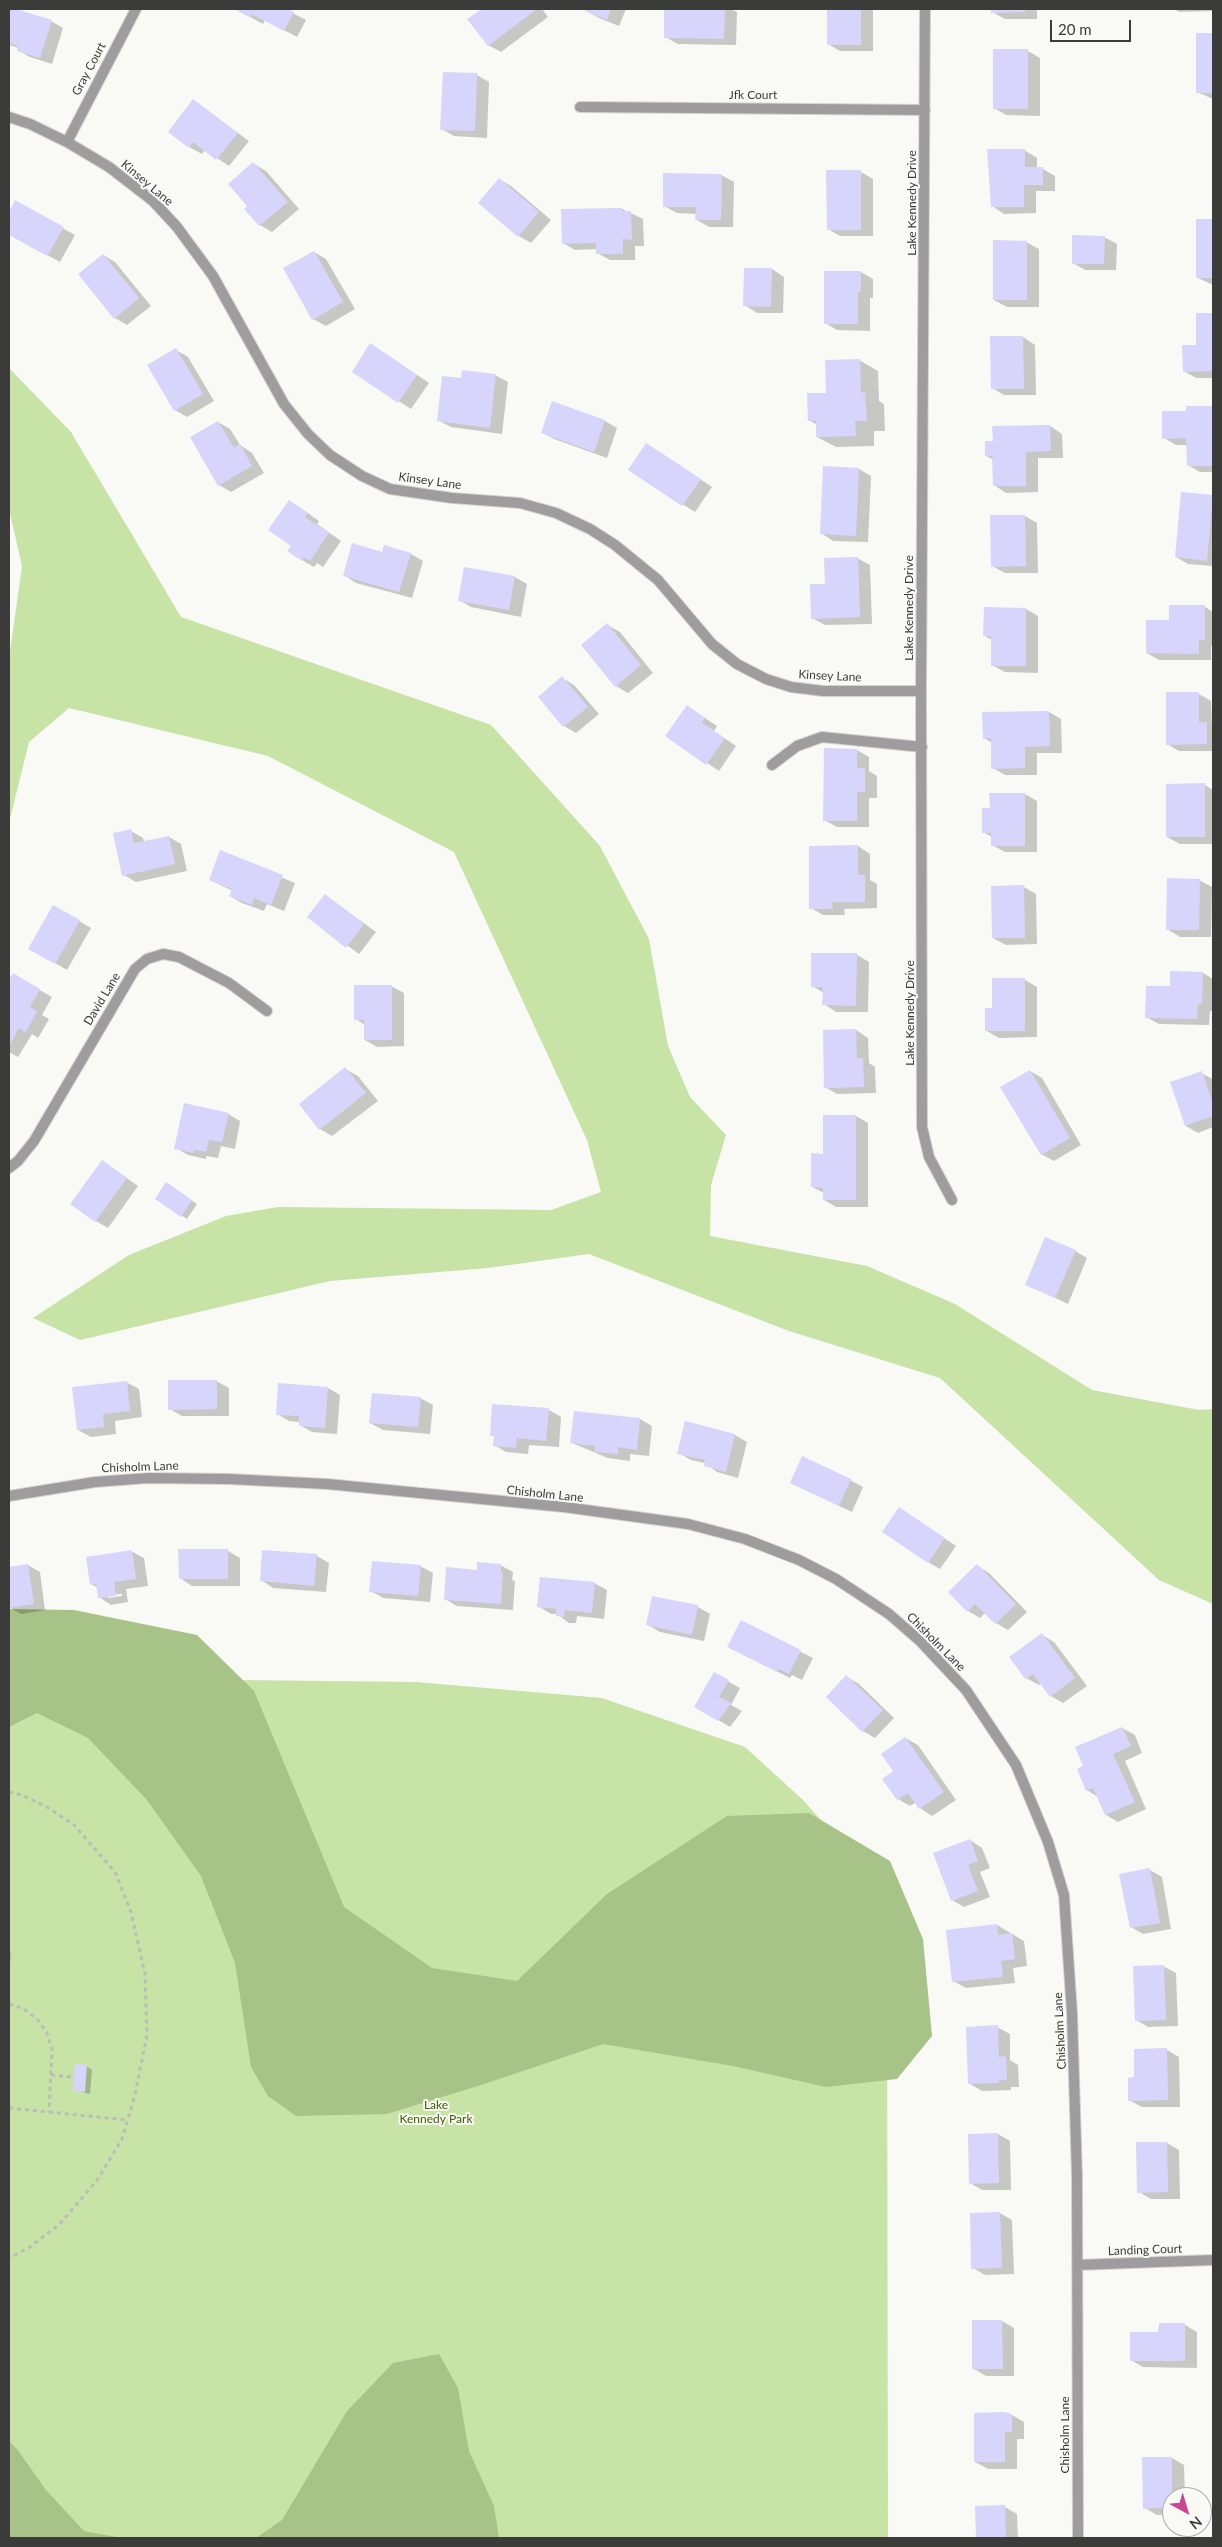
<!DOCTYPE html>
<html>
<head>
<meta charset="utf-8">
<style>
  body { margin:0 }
  #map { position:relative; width:1222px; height:2547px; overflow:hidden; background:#f9f9f6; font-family:Lato,sans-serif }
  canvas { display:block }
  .frame { position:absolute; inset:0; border:10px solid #3b3b3a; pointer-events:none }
  .north { position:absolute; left:1162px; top:2487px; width:50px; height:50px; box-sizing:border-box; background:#f9f9f6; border:1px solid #adadab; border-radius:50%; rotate:141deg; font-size:14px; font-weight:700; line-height:20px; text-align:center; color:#3b3b3a }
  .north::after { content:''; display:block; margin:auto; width:18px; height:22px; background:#c84892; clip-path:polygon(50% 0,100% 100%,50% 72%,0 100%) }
  .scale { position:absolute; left:1050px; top:20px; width:81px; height:22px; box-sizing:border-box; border:2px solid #3b3b3a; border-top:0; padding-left:6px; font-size:15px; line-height:18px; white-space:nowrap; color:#3b3b3a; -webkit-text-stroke:4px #f9f9f6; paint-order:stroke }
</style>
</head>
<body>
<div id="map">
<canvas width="1222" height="2547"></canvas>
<div class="frame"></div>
<div class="north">N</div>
<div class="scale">20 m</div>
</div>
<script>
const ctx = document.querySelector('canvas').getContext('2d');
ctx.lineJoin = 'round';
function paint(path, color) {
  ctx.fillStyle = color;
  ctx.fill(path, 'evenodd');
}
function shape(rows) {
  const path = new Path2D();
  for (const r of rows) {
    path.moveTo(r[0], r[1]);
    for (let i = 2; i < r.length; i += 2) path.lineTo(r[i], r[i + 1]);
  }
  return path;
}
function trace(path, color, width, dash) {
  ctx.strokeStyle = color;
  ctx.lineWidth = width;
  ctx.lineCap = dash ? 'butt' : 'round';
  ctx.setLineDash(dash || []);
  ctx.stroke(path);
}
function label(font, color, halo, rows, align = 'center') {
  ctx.font = font + ' Lato,sans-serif';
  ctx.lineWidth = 4;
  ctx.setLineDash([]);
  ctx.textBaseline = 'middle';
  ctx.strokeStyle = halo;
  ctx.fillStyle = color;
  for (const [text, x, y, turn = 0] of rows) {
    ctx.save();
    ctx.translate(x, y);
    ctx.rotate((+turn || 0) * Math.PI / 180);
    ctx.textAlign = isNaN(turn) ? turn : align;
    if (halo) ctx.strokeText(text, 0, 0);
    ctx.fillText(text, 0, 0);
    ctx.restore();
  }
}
paint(shape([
  [9,368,71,432,181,617,491,725,600,846,649,939,668,1046,690,1097,726,1135,711,1185,710,1236,867,1266,955,1304,1092,1390,1199,1410,1213,1409,1213,1604,1159,1580,940,1378,789,1331,589,1254,488,1268,330,1281,80,1340,33,1318,129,1255,226,1216,278,1207,551,1210,601,1192,587,1140,454,852,268,756,69,708,29,742,9,823,9,659,22,566,9,509],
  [237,1680,416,1682,602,1698,745,1747,803,1800,847,1849,887,2003,888,2538,47,2538,9,2512,9,1688]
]), '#c7e3a6');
paint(shape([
  [9,1609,74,1610,197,1635,254,1691,344,1907,432,1968,517,1981,607,1894,727,1816,809,1813,890,1861,923,1939,932,2036,897,2079,826,2087,733,2066,603,2044,481,2085,387,2114,296,2116,268,2096,251,2067,235,1963,201,1876,147,1800,88,1738,37,1713,9,1727],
  [439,2354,458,2388,469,2451,494,2506,499,2538,256,2538,282,2520,347,2411,393,2363],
  [9,2441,17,2449,46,2490,84,2531,122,2538,9,2538]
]), '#a8c388');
paint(shape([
  [9,9,51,21,63,28,52,64,30,57,18,50,19,48,9,45],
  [235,9,285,9,306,20,297,37,265,20,263,24],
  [484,9,542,9,548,17,501,52,488,45,469,20],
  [587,9,626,9,619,26,599,18,586,11],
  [666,9,730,9,737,12,736,45,678,44,665,37],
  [828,9,873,9,873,51,840,51,828,44],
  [992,9,1037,9,1037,19,1005,19,992,12],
  [1174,9,1213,9,1213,11,1179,12],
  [1198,35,1213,35,1213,99,1197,92],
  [1028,51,1040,58,1040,116,1006,115,994,108],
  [444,73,477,75,489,82,487,138,454,136,442,129],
  [193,100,249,141,229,166,205,150,202,154,189,147],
  [1024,150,1037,158,1037,169,1043,169,1055,176,1055,191,1036,191,1036,213,1004,214,992,206],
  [254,164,266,171,299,209,272,232,260,225,249,206],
  [861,172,873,179,873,236,840,236,828,229],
  [721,175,734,182,733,227,709,227,697,220,697,214,677,213,664,206],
  [499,179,511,186,551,220,531,243,519,236],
  [16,202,75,235,60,262,9,234,9,215],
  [622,209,643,219,644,246,635,246,635,260,610,260,597,253,597,249,575,250,563,243],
  [1197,220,1213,220,1213,285,1198,278],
  [1104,237,1117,244,1116,270,1085,270,1073,263],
  [1026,242,1039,249,1039,307,1007,307,994,300],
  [314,252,326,259,355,309,326,326,313,319],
  [103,255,115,262,151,306,127,325,115,318],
  [745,269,772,269,784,277,783,313,757,313,745,305],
  [861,272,873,279,873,298,870,298,870,331,837,330,825,323],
  [1197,314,1213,314,1213,378,1196,378,1184,371,1198,346],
  [1023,337,1035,345,1036,395,1004,395,992,388,991,338],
  [176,350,188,357,214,401,187,417,175,410],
  [383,352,429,383,411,409,353,372],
  [859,360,878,371,879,401,884,404,885,431,874,431,874,446,836,447,817,437,817,425,809,420,828,394],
  [495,375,508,382,502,434,451,427,438,420,463,379],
  [553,403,605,421,617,428,607,458,554,439,542,432],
  [1187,407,1213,407,1213,472,1200,472,1188,465,1187,445,1176,445,1164,438,1188,412],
  [218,422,230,429,240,445,252,453,264,473,231,492,219,485],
  [1050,426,1062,434,1063,458,1038,458,1038,492,1006,493,994,485,994,460,986,456,994,442],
  [658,451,712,487,695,512,629,470],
  [859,469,871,476,868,542,833,541,821,533],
  [1212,496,1213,566,1188,564,1176,557],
  [302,509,319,521,317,524,341,541,323,567,317,563,314,567,302,560,293,546],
  [1025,516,1037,523,1038,573,1005,573,992,566],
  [383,553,411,554,423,561,412,598,356,583,344,575],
  [857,558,870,565,872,624,825,625,812,618],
  [515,577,527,584,521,617,471,607,459,600],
  [1205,607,1213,612,1213,646,1211,646,1211,660,1159,660,1147,653,1171,621],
  [1026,609,1038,616,1038,673,1005,672,992,665,992,640,985,636],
  [607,625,620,632,653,673,628,693,616,686],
  [562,678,574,685,599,714,576,733,564,726,539,697],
  [1199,694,1211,701,1213,751,1179,751,1167,744],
  [1049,712,1061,719,1062,753,1037,753,1037,775,1005,775,993,768,992,743,984,738,983,714],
  [699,714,717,726,714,731,736,746,719,771,667,736],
  [857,750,869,757,869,771,877,776,877,798,869,798,869,827,837,827,824,820],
  [1205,785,1213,790,1213,844,1180,844,1167,837],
  [1025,794,1037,801,1037,852,1005,852,992,845,992,837,983,832,991,809],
  [131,831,143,838,144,843,169,837,181,844,187,871,136,882,124,875],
  [858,846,870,854,870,880,877,884,877,908,844,909,845,915,823,915,811,908],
  [221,852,295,883,284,911,267,904,264,911,242,903,230,896,233,891,210,880],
  [1199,880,1212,887,1211,937,1180,937,1167,929],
  [992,887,1024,887,1036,894,1037,944,1006,945,993,938],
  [325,895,376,932,359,954,309,917],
  [54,906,91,928,67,970,30,948],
  [857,955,869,962,868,1012,836,1012,824,1004,824,993,812,986],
  [1203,973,1213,979,1213,1011,1210,1011,1209,1025,1159,1024,1146,1017,1172,987],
  [13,975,52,997,42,1015,49,1019,38,1038,32,1034,18,1057,9,1052,9,983],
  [1025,980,1037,987,1037,1037,999,1038,987,1031,993,1010],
  [391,986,404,993,404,1046,377,1047,365,1040,365,1025,356,1019],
  [856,1030,868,1038,869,1063,875,1067,876,1093,837,1094,825,1087],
  [345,1069,358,1076,378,1101,332,1136,320,1129,300,1104],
  [1030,1071,1042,1078,1081,1145,1054,1161,1041,1154],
  [1201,1073,1213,1079,1213,1127,1198,1133,1186,1126],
  [228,1114,240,1121,235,1149,221,1146,218,1158,206,1156,206,1159,188,1155,176,1148],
  [856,1116,868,1123,868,1207,836,1207,824,1200,824,1193,812,1187,824,1155],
  [102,1161,138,1186,108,1228,96,1221],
  [172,1187,197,1204,187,1219,182,1216],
  [1075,1251,1087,1258,1068,1304,1026,1284],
  [216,1381,229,1388,229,1416,182,1416,170,1409],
  [126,1382,139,1389,142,1417,115,1421,116,1434,91,1437,78,1430],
  [328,1388,340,1395,337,1434,312,1432,300,1425,300,1422,289,1421,277,1414],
  [420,1398,433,1405,430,1434,383,1430,370,1423],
  [549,1410,561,1417,559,1447,529,1445,528,1454,506,1452,494,1445,495,1437,491,1435],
  [640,1419,652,1426,649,1456,630,1454,630,1461,608,1458,572,1443],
  [686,1423,735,1435,747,1442,738,1478,717,1472,705,1463,691,1460,679,1453],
  [850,1480,863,1487,852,1512,791,1483],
  [899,1508,956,1546,940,1569,928,1562],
  [131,1551,144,1558,148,1586,126,1589,128,1602,111,1605,99,1597,98,1588,91,1584],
  [122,1594,122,1596,108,1598,108,1595],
  [228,1551,240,1558,240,1586,192,1586,180,1578],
  [317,1556,329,1563,326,1592,273,1588,261,1580],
  [28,1565,40,1572,45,1610,21,1614,9,1607,9,1568],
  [500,1565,513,1572,512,1580,515,1581,513,1610,457,1606,445,1599,478,1571],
  [420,1566,433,1573,430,1602,383,1598,371,1591],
  [977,1566,989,1573,1027,1612,1008,1630,996,1623,985,1613,980,1618,968,1611],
  [594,1583,607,1590,604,1619,577,1616,576,1623,569,1623,557,1614,551,1614,538,1606],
  [698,1607,710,1614,704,1641,660,1632,648,1625],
  [742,1622,813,1658,802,1680,792,1675,790,1678,741,1653],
  [1042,1635,1054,1642,1087,1686,1063,1703,1051,1696,1041,1683,1039,1685,1026,1678],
  [715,1674,740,1688,731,1705,742,1711,730,1727,696,1707],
  [847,1677,859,1684,894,1718,875,1738,863,1731],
  [1122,1728,1135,1735,1142,1753,1125,1761,1146,1809,1118,1822,1106,1815,1098,1797,1087,1790,1085,1767],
  [905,1738,918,1745,956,1800,932,1816,920,1808,916,1802,910,1806,898,1799],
  [970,1840,982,1848,990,1868,980,1872,990,1897,964,1907,952,1900],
  [1150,1870,1162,1877,1171,1929,1143,1934,1131,1927],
  [997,1925,1024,1941,1027,1966,1013,1968,1015,1983,966,1988,953,1981],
  [9,1951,11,1953,9,1973],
  [1163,1966,1176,1973,1178,2026,1148,2027,1136,2020],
  [997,2027,1010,2034,1010,2060,1018,2065,1019,2087,1011,2087,1011,2090,982,2091,970,2084],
  [1167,2050,1179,2057,1180,2107,1142,2107,1129,2100,1135,2078],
  [86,2066,92,2070,90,2094,74,2090],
  [998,2134,1010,2141,1011,2190,982,2190,970,2183],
  [1138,2143,1167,2143,1179,2150,1180,2199,1151,2199,1139,2192],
  [1000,2213,1012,2220,1014,2274,985,2275,973,2268,971,2214],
  [973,2321,1002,2321,1014,2328,1014,2376,986,2376,974,2369],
  [1185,2325,1197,2332,1197,2368,1143,2367,1131,2360,1160,2334],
  [1012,2415,1024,2422,1024,2439,1017,2439,1017,2469,988,2469,975,2462],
  [1172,2458,1184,2465,1185,2497,1172,2497,1172,2514,1157,2515,1145,2508],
  [977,2507,1005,2507,1017,2514,1018,2538,977,2538]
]), '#0003');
paint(shape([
  [9,9,16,9,52,20,40,58,17,51,18,46,9,43],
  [234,9,288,9,294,12,284,31,252,14,251,18],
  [482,9,537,9,488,46,467,19],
  [586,9,611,9,607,20,585,11],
  [664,9,725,9,724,39,664,38],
  [827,9,861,9,861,45,827,45],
  [991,9,1025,9,1025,12,991,13],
  [1196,33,1213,33,1213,93,1196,93],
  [993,49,1028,49,1028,109,993,109],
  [443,72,477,73,475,131,440,130],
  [193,99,238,133,216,160,193,142,189,148,168,132],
  [987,149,1025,149,1025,167,1043,167,1043,185,1024,185,1024,207,991,207],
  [253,162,288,202,259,226,244,209,247,206,228,184],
  [826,170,861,170,861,230,827,230],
  [663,173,722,174,721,220,695,220,696,207,663,207],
  [499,178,539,212,518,237,478,203],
  [15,200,64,227,47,256,9,235,9,212],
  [622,208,622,211,631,211,632,240,623,239,623,254,596,254,596,243,562,244,561,209],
  [1196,219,1213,219,1213,278,1196,278],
  [1072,235,1105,236,1104,264,1072,264],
  [993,240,1027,241,1027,300,993,300],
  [314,251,343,302,312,320,283,268],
  [103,254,139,298,114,319,78,274],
  [744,268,772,268,771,307,743,306],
  [824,271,861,271,861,292,858,292,858,324,824,324],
  [1196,313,1213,313,1213,371,1183,372,1182,345,1196,345],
  [990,336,1023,336,1024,389,991,389],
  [370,343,417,375,398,403,352,372],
  [176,348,203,394,174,411,147,365],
  [860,359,861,393,865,392,867,421,855,421,856,436,816,437,816,421,808,421,807,393,826,393,825,360],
  [462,370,496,374,490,428,437,421,442,376,461,378],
  [552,401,605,420,594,452,541,433],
  [1186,406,1213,406,1213,466,1187,466,1186,438,1162,439,1162,411,1186,411],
  [218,421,234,448,240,444,252,466,218,486,190,437],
  [1050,425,1051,451,1026,452,1026,486,993,486,992,456,985,456,985,441,993,441,992,426],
  [646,443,701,479,682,506,628,470],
  [823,466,859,468,856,536,820,534],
  [1181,492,1213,495,1207,561,1175,557],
  [289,500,308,513,305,517,329,533,310,561,304,557,302,561,287,551,291,546,268,530],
  [990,515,1025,515,1026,566,991,567],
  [352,543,382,552,384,545,411,553,399,592,343,576],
  [858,557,860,617,811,619,810,584,825,584,824,558],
  [464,567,515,576,509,610,458,601],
  [1169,605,1205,605,1205,640,1199,640,1199,654,1146,653,1146,620,1169,620],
  [984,607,1026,608,1026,666,991,666,991,636,983,636],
  [607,623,641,665,615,687,581,645],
  [562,676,588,707,563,727,538,697],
  [1166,692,1199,692,1199,722,1207,722,1207,744,1166,745],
  [687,705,705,718,702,723,725,738,706,765,665,736],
  [1049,711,1050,746,1025,747,1025,768,991,769,991,738,983,739,982,712],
  [824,748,857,749,857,768,865,768,865,792,857,792,857,821,823,821],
  [1205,783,1205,837,1166,837,1166,784],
  [989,793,1025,793,1025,846,991,846,991,833,982,833,982,808,990,808],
  [131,829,134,843,169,836,175,864,122,876,113,833],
  [858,845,858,875,865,875,865,902,832,902,833,909,809,909,809,846],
  [220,850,283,875,271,905,254,898,252,905,229,896,232,889,209,880],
  [1167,878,1200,879,1199,930,1166,930],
  [1024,885,1025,938,992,938,991,886],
  [325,894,364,924,346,948,307,917],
  [53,905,80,920,55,964,28,949],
  [811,953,857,953,856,1006,822,1005,823,987,811,987],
  [1170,971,1203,972,1202,1004,1198,1004,1197,1019,1145,1018,1146,986,1170,986],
  [13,973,40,989,30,1007,37,1011,26,1032,19,1028,9,1046,9,980],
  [992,978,1025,978,1025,1031,985,1031,985,1008,992,1008],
  [354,985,392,985,392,1040,364,1040,364,1020,354,1020],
  [856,1029,857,1058,863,1058,864,1087,824,1088,823,1030],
  [345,1067,366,1093,319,1130,299,1104],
  [1030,1070,1070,1138,1041,1155,1000,1087],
  [1202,1071,1213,1104,1213,1116,1185,1126,1170,1082],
  [184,1103,229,1113,222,1142,209,1140,206,1152,194,1150,194,1153,174,1149],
  [823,1115,856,1115,856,1200,823,1200,823,1188,811,1187,811,1153,823,1154],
  [102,1160,127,1178,95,1222,70,1204],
  [166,1182,192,1200,181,1217,155,1199],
  [1045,1237,1076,1250,1055,1298,1025,1285],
  [168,1380,217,1380,217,1409,168,1410],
  [127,1381,130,1411,103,1414,104,1427,77,1430,72,1387],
  [278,1383,328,1387,325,1428,299,1426,299,1416,276,1415],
  [372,1393,421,1397,418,1427,369,1423],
  [492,1404,549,1408,546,1441,517,1438,516,1448,493,1446,494,1436,490,1436],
  [574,1411,640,1418,637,1450,618,1447,618,1454,594,1452,595,1446,570,1443],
  [685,1421,735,1434,726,1472,704,1466,705,1460,677,1454],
  [802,1456,851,1479,839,1506,790,1483],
  [899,1507,945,1538,928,1563,882,1532],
  [178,1549,228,1549,228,1579,179,1579],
  [132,1550,136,1579,114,1582,116,1596,98,1598,96,1584,90,1585,86,1557],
  [262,1550,317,1554,314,1586,260,1581],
  [372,1561,421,1565,418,1596,369,1592],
  [477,1562,501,1564,501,1572,503,1573,501,1604,444,1600,446,1567,477,1570],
  [28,1564,34,1604,9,1608,9,1567],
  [977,1564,1016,1604,995,1624,975,1604,967,1612,948,1592],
  [540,1577,595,1582,592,1613,565,1610,564,1617,556,1616,556,1609,537,1607],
  [652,1596,698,1605,692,1635,646,1625],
  [741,1620,801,1650,789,1674,779,1669,777,1672,727,1647],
  [1042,1633,1075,1678,1050,1697,1033,1674,1025,1679,1009,1657],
  [714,1672,729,1680,719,1697,731,1703,718,1721,694,1707],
  [846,1675,883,1710,862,1732,826,1697],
  [1122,1727,1131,1746,1113,1754,1135,1802,1105,1815,1093,1788,1086,1791,1077,1769,1083,1766,1075,1747],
  [905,1737,944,1792,919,1809,908,1793,897,1800,882,1779,893,1771,881,1754],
  [970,1839,978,1861,968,1865,978,1891,951,1901,933,1853],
  [1150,1868,1160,1923,1130,1928,1119,1874],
  [997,1924,998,1935,1012,1933,1015,1959,1001,1961,1003,1977,952,1982,946,1930],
  [1164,1965,1166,2020,1135,2021,1133,1966],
  [998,2025,999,2057,1006,2056,1007,2080,999,2080,999,2083,968,2084,966,2027],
  [1167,2048,1168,2100,1128,2101,1128,2078,1134,2077,1134,2049],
  [75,2064,87,2065,85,2092,73,2091],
  [998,2133,999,2183,969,2184,968,2134],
  [1136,2142,1167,2142,1168,2192,1137,2193],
  [1000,2212,1002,2268,971,2269,970,2213],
  [972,2320,1002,2320,1003,2369,972,2369],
  [1159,2323,1185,2323,1185,2361,1130,2361,1130,2332,1158,2332],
  [1004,2412,1012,2414,1012,2432,1005,2432,1005,2462,974,2462,974,2413],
  [1142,2457,1172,2457,1172,2507,1143,2509],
  [1005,2505,1006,2538,976,2538,975,2506]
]), '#d7d5fb');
const service = shape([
  [772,765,797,746,822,737,922,747]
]);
const minor = shape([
  [925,9,921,691,922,1127,929,1157,952,1200],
  [580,107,925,110],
  [9,117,30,124,67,142,109,167,153,201,177,227,213,276,284,404,308,434,330,455,362,476,390,489,452,498,520,503,556,513,590,529,615,545,658,580,712,644,737,664,766,679,791,687,823,691,921,691],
  [67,142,136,9],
  [9,1168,18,1161,34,1141,135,969,147,959,163,954,179,957,229,983,267,1011],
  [9,1496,95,1482,148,1478,229,1479,327,1484,564,1507,688,1524,745,1539,799,1560,836,1579,889,1614,920,1641,966,1690,1016,1765,1048,1842,1064,1895,1072,2013,1077,2176,1078,2538],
  [1077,2265,1213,2260]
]);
trace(service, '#d3d3d0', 12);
trace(minor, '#d3d3d0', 12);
trace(shape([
  [9,1792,22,1795,47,1807,74,1825,115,1872,131,1912,145,1974,147,2035,135,2095,122,2139,98,2179,60,2224,30,2247,9,2258],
  [9,2004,24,2009,38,2020,47,2033,52,2050,49,2112],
  [51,2075,74,2077],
  [9,2108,128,2120]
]), '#bcbcb9', 3, [4, 4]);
trace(service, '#9e9c9c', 10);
trace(minor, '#9e9c9c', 10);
label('12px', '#3b3b3a', '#f9f9f6', [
  ["Gray Court",89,69,-62],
  ["Jfk Court",753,95],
  ["Kinsey Lane",147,183,40],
  ["Lake Kennedy Drive",912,203,-90],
  ["Kinsey Lane",430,481,8],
  ["Lake Kennedy Drive",909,608,-90],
  ["Kinsey Lane",830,676,3],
  ["David Lane",102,999,-59],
  ["Lake Kennedy Drive",910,1013,-90],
  ["Chisholm Lane",140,1467,-2],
  ["Chisholm Lane",545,1494,6],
  ["Chisholm Lane",936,1642,45],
  ["Chisholm Lane",1060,2031,-93],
  ["Landing Court",1145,2250,-2],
  ["Chisholm Lane",1065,2435,-90]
]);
label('12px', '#405e00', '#f9f9f6', [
  ["Lake",436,2105],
  ["Kennedy Park",436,2119]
]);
</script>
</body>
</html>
